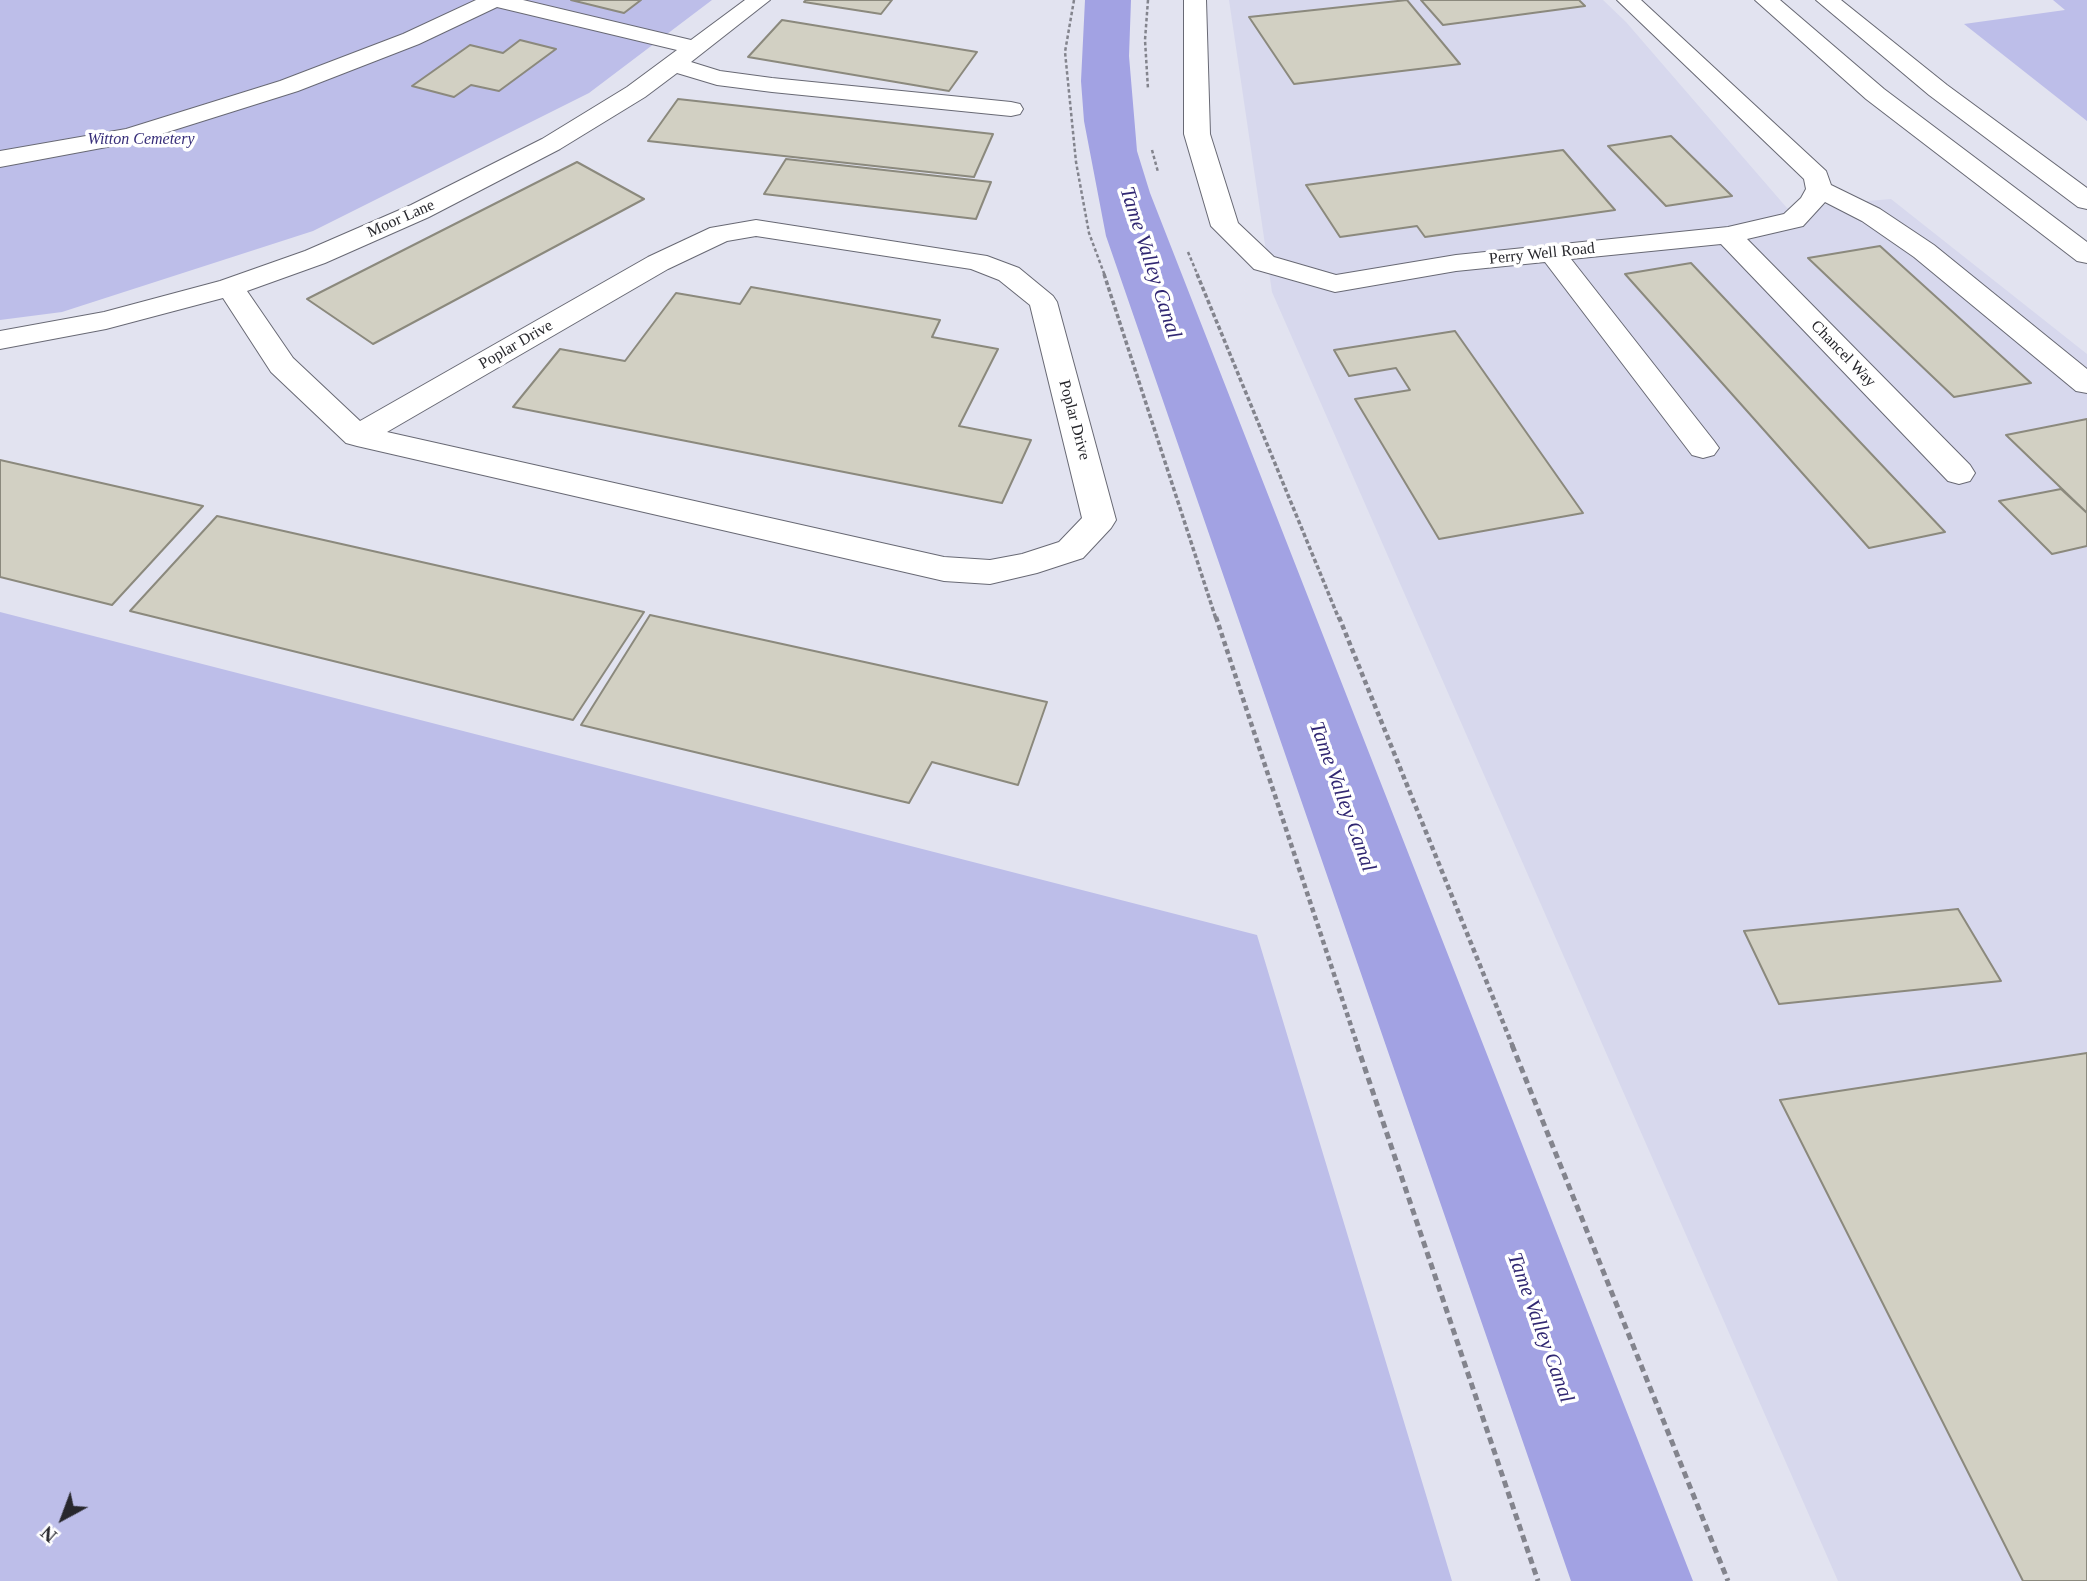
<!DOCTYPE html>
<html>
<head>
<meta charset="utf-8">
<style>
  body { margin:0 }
  #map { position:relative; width:2087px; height:1581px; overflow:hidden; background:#e2e3f0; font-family:"Times New Roman",serif }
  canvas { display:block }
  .north { position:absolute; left:28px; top:1483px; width:70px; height:70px; -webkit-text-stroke:5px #fff; paint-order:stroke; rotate:221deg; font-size:19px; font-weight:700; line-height:28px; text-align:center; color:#28282d }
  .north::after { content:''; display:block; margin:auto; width:24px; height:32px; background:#28282d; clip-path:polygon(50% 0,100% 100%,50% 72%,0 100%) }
</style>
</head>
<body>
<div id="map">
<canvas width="2087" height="1581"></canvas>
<div class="north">N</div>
</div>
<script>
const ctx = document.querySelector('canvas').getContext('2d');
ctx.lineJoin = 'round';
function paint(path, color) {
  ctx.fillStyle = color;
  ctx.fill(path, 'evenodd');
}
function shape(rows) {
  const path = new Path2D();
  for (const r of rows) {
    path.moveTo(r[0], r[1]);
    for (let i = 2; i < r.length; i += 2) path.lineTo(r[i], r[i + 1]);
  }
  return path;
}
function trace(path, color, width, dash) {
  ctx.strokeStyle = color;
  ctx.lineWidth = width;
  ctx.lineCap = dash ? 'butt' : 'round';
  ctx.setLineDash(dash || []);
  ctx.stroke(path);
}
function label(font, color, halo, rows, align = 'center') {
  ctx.font = font + ' "Times New Roman",serif';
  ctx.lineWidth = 7;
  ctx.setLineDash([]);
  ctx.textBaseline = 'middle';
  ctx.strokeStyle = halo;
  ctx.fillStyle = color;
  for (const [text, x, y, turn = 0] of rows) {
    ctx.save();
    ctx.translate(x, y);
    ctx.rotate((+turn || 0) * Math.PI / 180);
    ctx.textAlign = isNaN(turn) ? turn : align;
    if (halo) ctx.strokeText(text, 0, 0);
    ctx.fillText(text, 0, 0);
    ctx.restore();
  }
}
paint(shape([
  [1229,0,1603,0,1626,22,1787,208,1891,199,2087,354,2087,1581,1838,1581,1272,292]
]), '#d7d8ed');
paint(shape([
  [0,0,712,0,589,93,313,231,62,312,0,320],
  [2053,0,2087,0,2087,121,1964,24,2065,10],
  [0,612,1257,935,1452,1581,0,1581]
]), '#bdbee9');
paint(shape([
  [1085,0,1131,0,1129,56,1137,151,1150,193,1693,1581,1571,1581,1106,236,1084,121,1081,81]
]), '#a2a2e3');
const building = shape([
  [571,0,641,0,624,13,571,0],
  [806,0,892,0,881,14,804,2,806,0],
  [1407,0,1460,64,1294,84,1249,17,1407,0],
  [1421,0,1579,0,1585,6,1443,25,1421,0],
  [782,20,977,52,949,91,748,57,782,20],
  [520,40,556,49,499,91,471,85,454,97,412,86,470,45,503,53,520,40],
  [678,99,993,134,974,177,648,141,678,99],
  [1671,136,1732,196,1666,206,1608,146,1671,136],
  [1563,150,1615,210,1425,237,1417,226,1340,237,1306,185,1563,150],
  [786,159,991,182,976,219,764,194,786,159],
  [577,162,644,199,373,344,307,299,577,162],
  [1880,246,2031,383,1954,397,1808,258,1880,246],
  [1691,263,1945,532,1869,548,1625,274,1691,263],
  [751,287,940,320,932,337,998,349,959,426,1031,440,1002,503,513,407,560,349,625,361,676,293,740,304,751,287],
  [1455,331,1583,513,1439,539,1355,399,1410,390,1396,368,1349,376,1334,350,1455,331],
  [2087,419,2087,513,2006,435,2087,419],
  [0,460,203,506,112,605,0,577,0,460],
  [2061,489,2087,513,2087,546,2052,554,1999,501,2061,489],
  [217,516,644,612,573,720,130,611,217,516],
  [650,615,1047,702,1018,785,932,762,909,803,581,725,650,615],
  [1958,909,2001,981,1779,1004,1744,931,1958,909],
  [2087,1053,2087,1581,2023,1581,1780,1100,2087,1053]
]);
paint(building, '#d2d0c3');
trace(building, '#8b897d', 2);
const minor = shape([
  [476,0,523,0,691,40,745,0,770,0,691,62,720,71,772,78,1011,102,1020,104,1023,109,1020,114,1011,116,772,92,717,85,677,73,645,97,560,149,429,217,325,263,247,291,293,358,360,421,648,257,710,228,756,220,987,256,1019,268,1053,296,1057,302,1116,520,1111,528,1083,558,1037,573,990,584,944,581,357,446,346,443,271,372,223,298,106,329,0,349,0,331,104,312,220,281,305,251,411,205,542,139,627,87,677,50,497,7,419,44,298,91,139,141,0,167,0,151,126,129,280,81,403,34,476,0],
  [756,236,971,269,999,280,1030,305,1082,518,1059,542,1022,554,990,560,944,557,387,432,668,269,727,241,756,236],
  [1184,0,1206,0,1210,134,1238,223,1274,257,1336,275,1456,255,1728,227,1784,214,1801,198,1806,189,1804,179,1617,0,1641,0,1826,171,1831,185,1880,209,1934,245,2087,369,2087,393,2076,391,1914,257,1862,221,1825,202,1803,226,1747,239,1970,465,1975,473,1970,481,1959,484,1948,481,1721,244,1571,259,1714,441,1719,448,1714,455,1703,458,1692,455,1545,262,1456,271,1335,292,1254,269,1211,226,1184,134,1184,0]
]);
const highway = shape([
  [1755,0,1780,0,1884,89,2087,242,2087,263,2077,261,1866,99,1755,0],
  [1816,0,1841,0,1947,85,2087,188,2087,209,2078,207,1929,95,1816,0]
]);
trace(minor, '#686974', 2);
trace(highway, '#686974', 2);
trace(shape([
  [1074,0,1065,52,1076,162,1089,233,1105,276],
  [1148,0,1145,40,1148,89],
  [1152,150,1158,172],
  [1188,252,1198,276]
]), '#83848d', 2.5, [3.5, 2.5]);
trace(shape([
  [1104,274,1216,619],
  [1197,274,1339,619]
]), '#83848d', 3.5, [4.5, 2.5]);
trace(shape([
  [1216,617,1358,1047],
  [1339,617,1513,1047]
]), '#83848d', 4.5, [5, 3.5]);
trace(shape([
  [1357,1045,1538,1581],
  [1512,1045,1728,1581]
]), '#83848d', 5, [7, 4.5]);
paint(minor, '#fff');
paint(highway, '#fff');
label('italic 16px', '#372e79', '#fff', [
  ["Witton Cemetery",141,140]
]);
label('16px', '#28282d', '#fff', [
  ["Moor Lane",401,219,-24],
  ["Perry Well Road",1542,254,-6],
  ["Poplar Drive",516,345,-30],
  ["Chancel Way",1843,354,46],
  ["Poplar Drive",1074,420,75]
]);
label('italic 21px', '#312772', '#fff', [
  ["Tame Valley Canal",1150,263,72],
  ["Tame Valley Canal",1342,797,70],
  ["Tame Valley Canal",1540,1328,70]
]);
</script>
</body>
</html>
